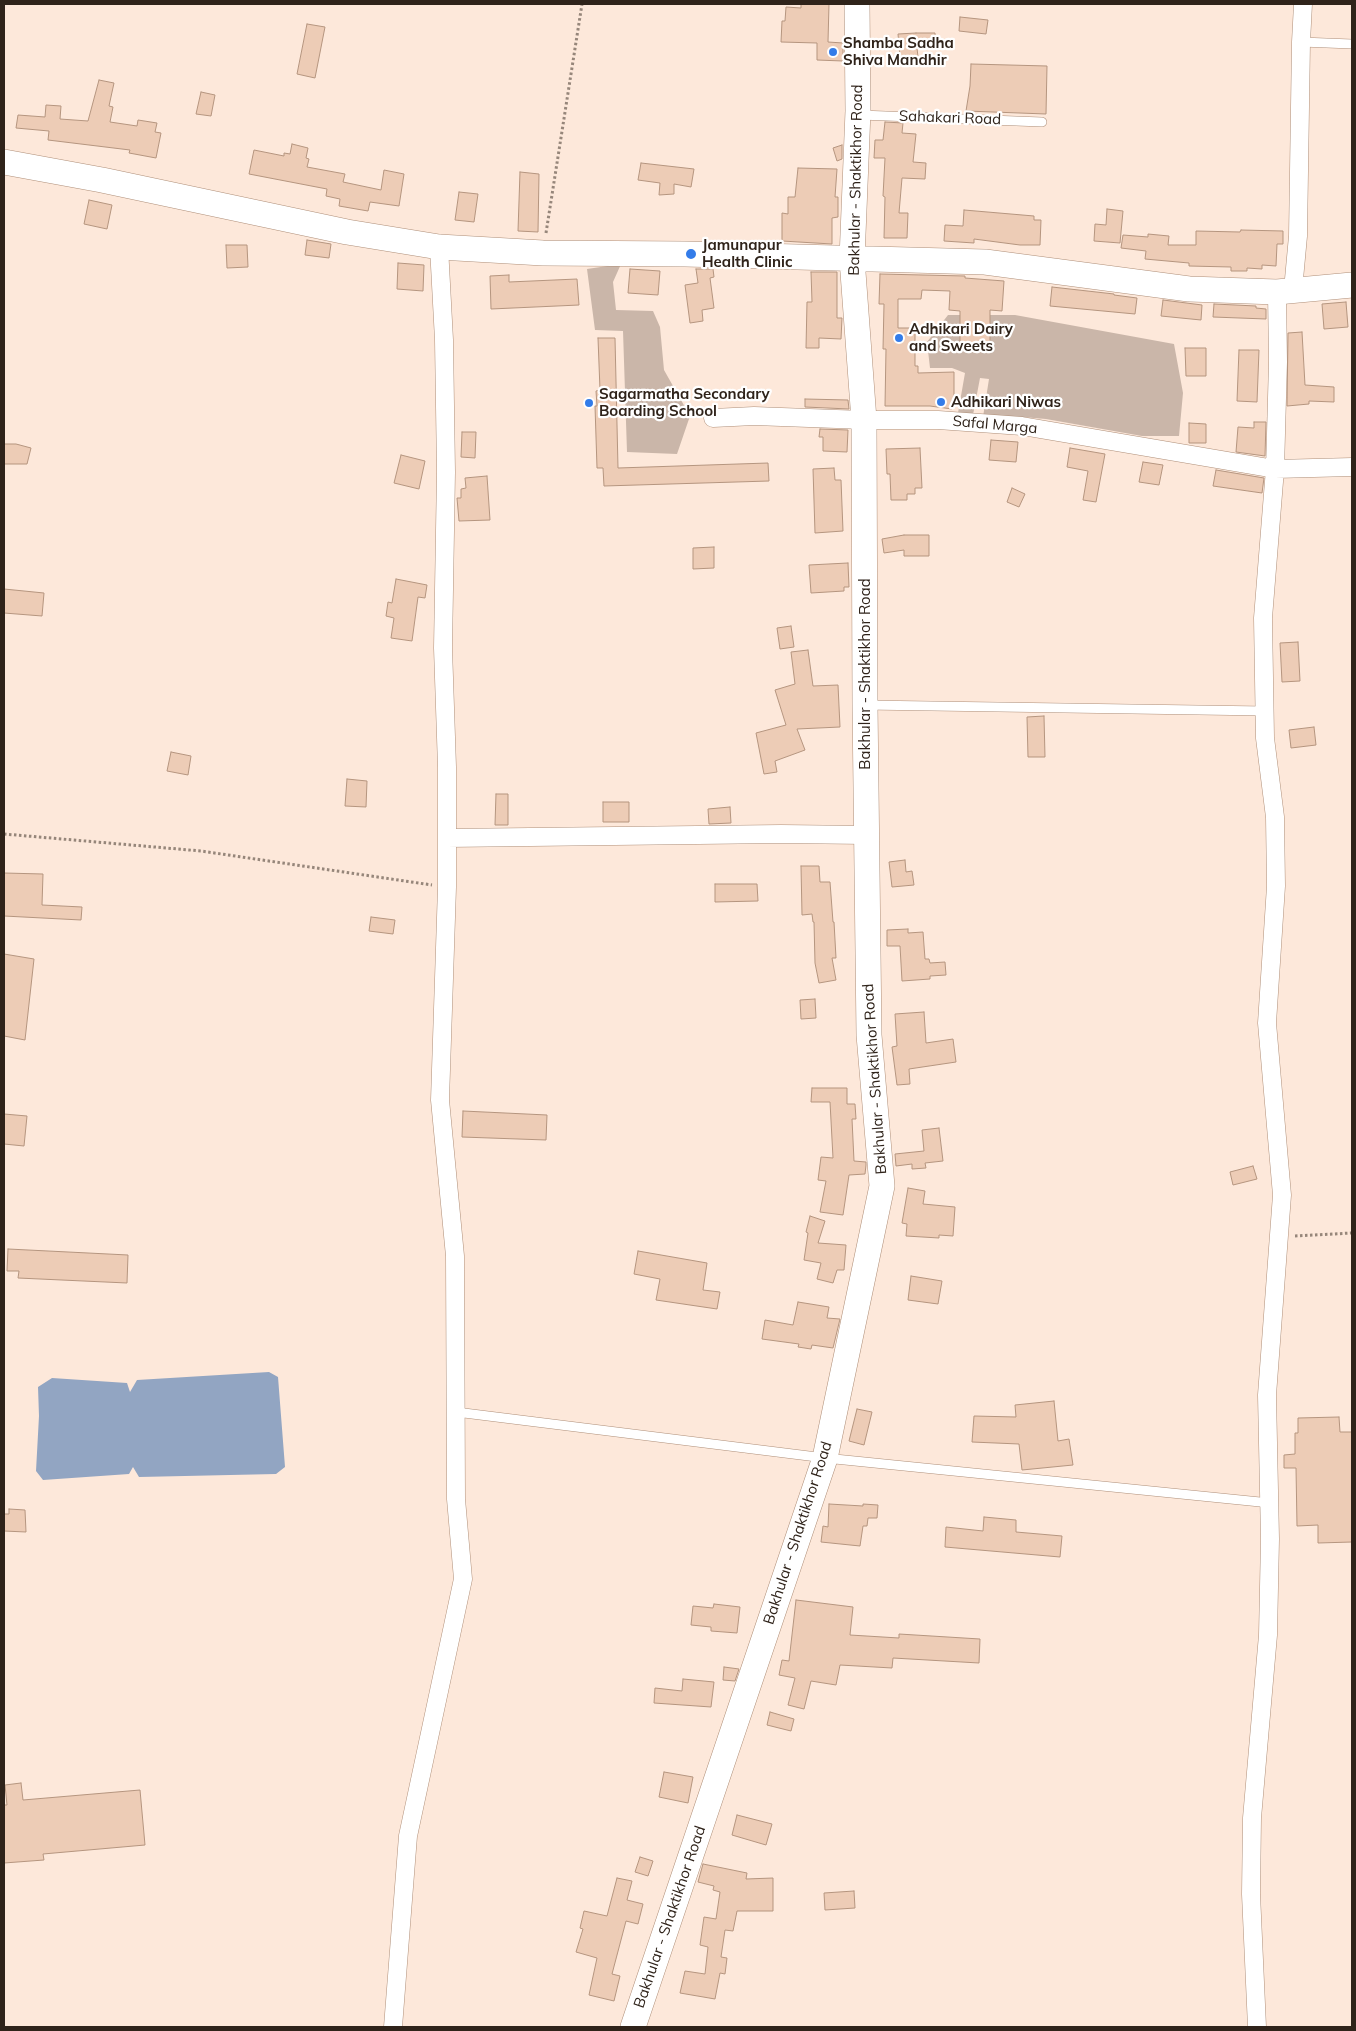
<!DOCTYPE html>
<html>
<head>
<meta charset="utf-8">
<style>
  body { margin:0 }
  #map { position:relative; width:1356px; height:2031px; overflow:hidden; background:#fde8da; font-family:Mulish,sans-serif }
  canvas { display:block }
  .frame { position:absolute; inset:0; border:5px solid #2f231a; pointer-events:none }
</style>
</head>
<body>
<div id="map">
<canvas width="1356" height="2031"></canvas>
<div class="frame"></div>
</div>
<script>
const ctx = document.querySelector('canvas').getContext('2d');
ctx.lineJoin = 'round';
function paint(path, color) {
  ctx.fillStyle = color;
  ctx.fill(path, 'evenodd');
}
function shape(rows) {
  const path = new Path2D();
  for (const r of rows) {
    path.moveTo(r[0], r[1]);
    for (let i = 2; i < r.length; i += 2) path.lineTo(r[i], r[i + 1]);
  }
  return path;
}
function trace(path, color, width, dash) {
  ctx.strokeStyle = color;
  ctx.lineWidth = width;
  ctx.lineCap = dash ? 'butt' : 'round';
  ctx.setLineDash(dash || []);
  ctx.stroke(path);
}
function label(font, color, halo, rows, align = 'center') {
  ctx.font = font + ' Mulish,sans-serif';
  ctx.lineWidth = 4.5;
  ctx.setLineDash([]);
  ctx.textBaseline = 'middle';
  ctx.strokeStyle = halo;
  ctx.fillStyle = color;
  for (const [text, x, y, turn = 0] of rows) {
    ctx.save();
    ctx.translate(x, y);
    ctx.rotate((+turn || 0) * Math.PI / 180);
    ctx.textAlign = isNaN(turn) ? turn : align;
    if (halo) ctx.strokeText(text, 0, 0);
    ctx.fillText(text, 0, 0);
    ctx.restore();
  }
}
paint(shape([
  [621,264,613,282,616,310,653,311,660,327,664,370,690,416,677,454,627,452,623,331,595,330,587,269],
  [948,315,1015,315,1174,344,1183,393,1179,436,1142,436,1046,419,1022,417,983,417,989,379,980,378,973,415,958,413,965,373,952,368,930,368,927,342]
]), '#cab6a9');
paint(shape([
  [269,1372,278,1377,285,1467,276,1474,139,1477,133,1467,129,1474,43,1480,36,1471,39,1416,38,1387,52,1378,127,1383,130,1392,137,1380]
]), '#92a5c2');
const building = shape([
  [801,4,829,4,828,42,843,43,843,61,817,60,817,43,781,42,782,21,785,21,786,7,801,8,801,4],
  [960,17,988,20,986,34,959,31,960,17],
  [307,24,325,27,315,78,297,74,307,24],
  [916,33,935,33,935,47,917,48,918,57,900,58,898,34,916,33],
  [971,64,1047,66,1046,114,966,111,970,86,971,64],
  [99,80,114,83,109,106,113,107,110,122,137,126,138,120,157,123,155,132,161,133,156,158,129,153,130,150,48,140,49,131,16,128,18,115,45,117,46,105,61,106,60,119,88,121,99,80],
  [201,92,215,95,211,116,196,114,201,92],
  [885,122,903,123,902,133,916,134,913,162,926,163,925,179,902,178,899,213,908,213,907,238,884,238,885,197,883,196,885,158,874,158,875,140,883,140,885,122],
  [292,144,308,148,306,158,309,159,307,167,345,174,343,182,381,190,384,170,404,174,399,206,370,202,368,211,339,206,340,199,326,196,327,189,249,174,254,150,284,156,284,153,290,154,292,144],
  [842,145,842,159,837,161,833,148,842,145],
  [641,163,694,169,691,187,674,184,674,194,659,195,660,183,638,180,641,163],
  [798,168,837,169,835,197,838,197,838,217,832,218,832,244,782,241,782,213,788,214,788,197,795,197,798,168],
  [520,172,539,174,538,232,518,231,520,172],
  [459,192,478,194,474,222,455,220,459,192],
  [89,200,112,205,107,229,84,224,89,200],
  [1107,209,1123,211,1120,243,1094,241,1095,224,1106,225,1107,209],
  [964,210,1034,216,1034,220,1041,220,1040,245,1020,245,974,239,974,243,944,241,945,225,963,226,964,210],
  [1241,230,1283,231,1283,244,1277,244,1276,266,1262,265,1262,269,1247,268,1247,271,1231,271,1231,267,1189,266,1189,263,1145,259,1146,251,1121,248,1123,235,1148,237,1148,234,1169,236,1168,245,1196,245,1196,231,1240,232,1241,230],
  [307,240,331,244,329,258,305,255,307,240],
  [226,245,247,245,248,267,227,268,226,245],
  [398,263,424,265,423,291,397,289,398,263],
  [630,269,660,271,658,295,628,293,630,269],
  [696,269,713,269,714,277,710,278,714,308,702,310,703,321,690,323,685,285,698,283,696,269],
  [811,272,837,272,837,318,842,318,841,339,819,338,819,348,806,348,807,302,812,302,811,272],
  [880,274,965,276,965,278,1004,281,1002,311,990,310,990,346,960,346,960,311,949,310,950,291,922,290,921,299,898,299,898,328,915,328,915,366,918,366,918,373,954,372,954,400,952,400,952,409,930,406,885,406,886,349,883,349,884,304,879,304,880,274],
  [509,275,509,282,577,279,579,305,491,309,490,276,509,275],
  [1052,287,1114,294,1114,295,1137,298,1135,314,1050,306,1052,287],
  [1163,300,1202,305,1201,320,1161,316,1163,300],
  [1346,302,1348,327,1324,329,1322,304,1346,302],
  [1214,304,1256,306,1256,308,1266,309,1266,319,1213,317,1214,304],
  [1302,332,1305,385,1334,387,1334,402,1309,401,1309,404,1287,406,1288,333,1302,332],
  [598,338,615,338,618,468,768,463,769,481,604,486,603,468,597,468,595,406,597,406,596,391,600,390,598,338],
  [1185,348,1206,348,1206,376,1186,376,1185,348],
  [1239,350,1259,350,1257,402,1237,401,1239,350],
  [805,399,848,400,849,409,805,407,805,399],
  [1254,422,1266,422,1265,456,1236,452,1238,427,1254,428,1254,422],
  [1189,423,1206,424,1206,443,1189,443,1189,423],
  [820,429,848,430,847,452,823,451,823,437,819,437,820,429],
  [462,432,476,432,475,458,461,457,462,432],
  [991,440,1018,442,1016,462,989,460,991,440],
  [4,444,16,444,31,448,27,464,4,464,4,444],
  [920,448,922,488,915,488,915,494,907,494,907,500,891,500,890,474,887,474,886,449,920,448],
  [1070,448,1105,454,1096,502,1083,500,1088,471,1067,467,1070,448],
  [401,455,425,461,419,489,394,483,401,455],
  [1143,462,1163,465,1159,485,1139,482,1143,462],
  [834,468,835,480,841,480,843,531,815,533,813,469,834,468],
  [1216,470,1264,478,1262,493,1213,486,1216,470],
  [487,476,490,520,459,521,457,498,461,498,461,489,466,488,465,478,487,476],
  [1012,488,1025,494,1019,507,1007,502,1012,488],
  [904,535,929,535,929,556,904,556,904,550,884,553,882,539,904,535],
  [714,547,714,568,693,569,693,548,714,547],
  [848,563,849,587,844,587,844,591,811,593,809,565,848,563],
  [396,579,427,585,425,598,418,597,412,641,391,638,394,618,386,616,388,602,392,603,396,579],
  [4,589,44,593,42,616,4,613,4,589],
  [791,626,794,647,780,649,777,628,791,626],
  [1298,642,1300,681,1282,682,1280,643,1298,642],
  [808,650,813,686,838,685,840,727,797,729,805,750,775,761,777,772,764,774,756,733,786,725,775,690,795,684,791,652,808,650],
  [1044,716,1045,757,1028,757,1027,717,1044,716],
  [1314,727,1316,745,1291,748,1289,730,1314,727],
  [171,752,191,756,188,775,167,771,171,752],
  [347,779,367,781,366,807,345,806,347,779],
  [496,794,508,794,508,825,495,825,496,794],
  [603,802,629,802,629,822,603,822,603,802],
  [730,807,731,823,709,824,708,809,730,807],
  [905,860,906,872,912,871,914,885,892,887,889,862,905,860],
  [801,866,819,866,820,882,830,882,833,922,834,922,836,958,832,958,836,980,819,983,815,963,814,922,813,922,812,914,802,915,801,866],
  [4,873,43,874,42,905,82,907,81,920,4,916,4,873],
  [715,884,757,884,758,901,715,902,715,884],
  [371,917,395,920,393,934,369,931,371,917],
  [908,929,908,933,923,932,925,959,929,959,930,963,945,962,946,975,930,976,930,979,902,981,900,946,887,946,887,930,908,929],
  [4,954,34,959,25,1040,4,1036,4,954],
  [815,999,816,1018,801,1019,800,1000,815,999],
  [924,1012,926,1043,953,1039,956,1062,909,1069,910,1084,897,1085,892,1047,897,1046,895,1014,924,1012],
  [812,1088,847,1088,847,1104,855,1104,856,1119,852,1119,854,1161,866,1162,866,1165,865,1174,849,1175,843,1215,820,1212,826,1181,818,1180,821,1157,833,1158,830,1102,811,1102,812,1088],
  [463,1111,547,1115,546,1140,462,1137,463,1111],
  [4,1114,27,1116,24,1146,4,1144,4,1114],
  [939,1128,943,1161,925,1163,926,1168,912,1169,912,1164,896,1166,895,1154,924,1151,922,1130,939,1128],
  [1253,1166,1257,1179,1233,1185,1230,1172,1253,1166],
  [908,1188,925,1191,923,1204,955,1207,953,1236,939,1235,939,1238,906,1236,907,1224,902,1223,908,1188],
  [810,1216,825,1221,818,1243,846,1245,844,1270,837,1270,833,1283,817,1279,821,1263,804,1260,808,1233,806,1232,810,1216],
  [8,1249,128,1255,127,1283,18,1278,19,1271,7,1271,8,1249],
  [638,1251,707,1263,703,1290,720,1292,717,1309,656,1300,660,1279,634,1274,638,1251],
  [911,1276,942,1281,938,1304,908,1300,911,1276],
  [798,1302,829,1307,827,1318,840,1319,833,1348,812,1345,811,1349,798,1347,799,1344,762,1339,765,1320,793,1325,798,1302],
  [1054,1401,1058,1441,1069,1439,1073,1465,1022,1470,1019,1444,972,1442,974,1416,1016,1417,1015,1405,1054,1401],
  [857,1409,872,1412,864,1445,849,1441,857,1409],
  [1339,1417,1340,1432,1352,1432,1352,1542,1318,1543,1318,1525,1297,1526,1296,1468,1284,1468,1284,1455,1295,1454,1295,1433,1298,1433,1298,1418,1339,1417],
  [829,1504,863,1506,863,1504,878,1505,877,1518,868,1518,867,1526,863,1526,860,1546,821,1542,823,1526,828,1527,829,1504],
  [9,1509,25,1510,26,1532,4,1531,4,1514,9,1514,9,1509],
  [984,1517,1016,1520,1016,1532,1062,1536,1060,1557,945,1547,946,1527,983,1531,984,1517],
  [796,1600,853,1607,850,1635,899,1638,899,1634,980,1639,979,1663,893,1658,892,1668,840,1665,836,1685,811,1681,804,1709,788,1705,795,1678,779,1675,782,1660,789,1661,796,1600],
  [714,1604,740,1607,737,1633,711,1631,711,1627,691,1625,693,1606,713,1608,714,1604],
  [724,1667,739,1669,735,1681,723,1680,724,1667],
  [683,1679,714,1682,711,1707,654,1703,655,1688,682,1691,683,1679],
  [770,1712,794,1719,791,1731,767,1725,770,1712],
  [664,1772,693,1777,688,1803,659,1797,664,1772],
  [21,1783,23,1800,140,1790,145,1845,43,1854,44,1860,4,1863,4,1805,7,1805,5,1785,21,1783],
  [737,1815,772,1824,766,1845,732,1835,737,1815],
  [640,1857,653,1861,648,1876,635,1872,640,1857],
  [703,1864,747,1873,746,1879,773,1878,773,1911,737,1911,733,1931,725,1930,721,1957,727,1958,725,1974,720,1973,715,1999,680,1993,685,1971,705,1974,708,1947,700,1945,704,1917,716,1919,720,1892,713,1890,714,1886,698,1882,703,1864],
  [617,1878,632,1881,627,1900,643,1904,638,1924,626,1921,612,1974,620,1976,614,2001,589,1995,597,1958,576,1952,583,1929,580,1928,584,1911,607,1916,617,1878],
  [854,1891,855,1908,825,1910,824,1893,854,1891]
]);
paint(building, '#edccb6');
trace(building, '#b5957f', 1);
const lane = shape([
  [1301,42,1352,44],
  [860,115,1042,122],
  [865,705,1265,711],
  [456,1412,825,1458,1270,1503]
]);
const street = shape([
  [1293,290,1298,236,1301,42,1303,4],
  [713,418,754,416,864,420,938,420,1022,426,1275,469,1352,467],
  [447,838,781,834,867,835],
  [393,2027,408,1836,463,1579,456,1499,455,1256,440,1100,447,887,447,767,443,648,446,472,444,340,439,247],
  [1257,2027,1251,1894,1252,1818,1268,1635,1270,1539,1267,1395,1282,1195,1267,1023,1276,886,1275,817,1265,738,1263,618,1275,469,1278,362,1277,292]
]);
const secondary = shape([
  [4,162,102,180,347,232,439,247,543,253,685,254,985,262,1189,289,1277,292,1352,285],
  [633,2027,825,1458,882,1186,869,1035,865,705,864,420,852,259,858,111,857,4]
]);
trace(lane, '#af8f79', 10);
trace(street, '#af8f79', 19);
trace(secondary, '#af8f79', 26);
trace(shape([
  [546,233,582,4],
  [4,834,201,851,432,885],
  [1295,1236,1352,1233]
]), '#96867a', 3, [2.5, 2.5]);
trace(lane, '#fff', 9);
trace(street, '#fff', 18);
trace(secondary, '#fff', 25);
for (const [x, y, r, color] of [
  [833,52,5,"#337ce9"],
  [691,254,6,"#337ce9"],
  [899,338,5,"#337ce9"],
  [941,402,5,"#337ce9"],
  [589,403,5,"#337ce9"]
]) {
  const dot = new Path2D();
  dot.arc(x, y, r, 0, 2 * Math.PI);
  ctx.fillStyle = color;
  ctx.fill(dot);
  trace(dot, '#fff', 2);
}
label('bold 15px', '#2f231a', '#fff', [
  ["Shamba Sadha",843,43],
  ["Shiva Mandhir",843,60],
  ["Jamunapur",702,245],
  ["Health Clinic",702,262],
  ["Adhikari Dairy",909,329],
  ["and Sweets",909,346],
  ["Sagarmatha Secondary",599,394],
  ["Boarding School",599,411],
  ["Adhikari Niwas",951,402]
], 'left');
label('15px', '#2f231a', '#fff', [
  ["Sahakari Road",950,118,2],
  ["Bakhular - Shaktikhor Road",856,180,-89],
  ["Safal Marga",995,425,5],
  ["Bakhular - Shaktikhor Road",865,674,-90],
  ["Bakhular - Shaktikhor Road",875,1079,-94],
  ["Bakhular - Shaktikhor Road",798,1533,-72],
  ["Bakhular - Shaktikhor Road",670,1917,-71]
]);
</script>
</body>
</html>
